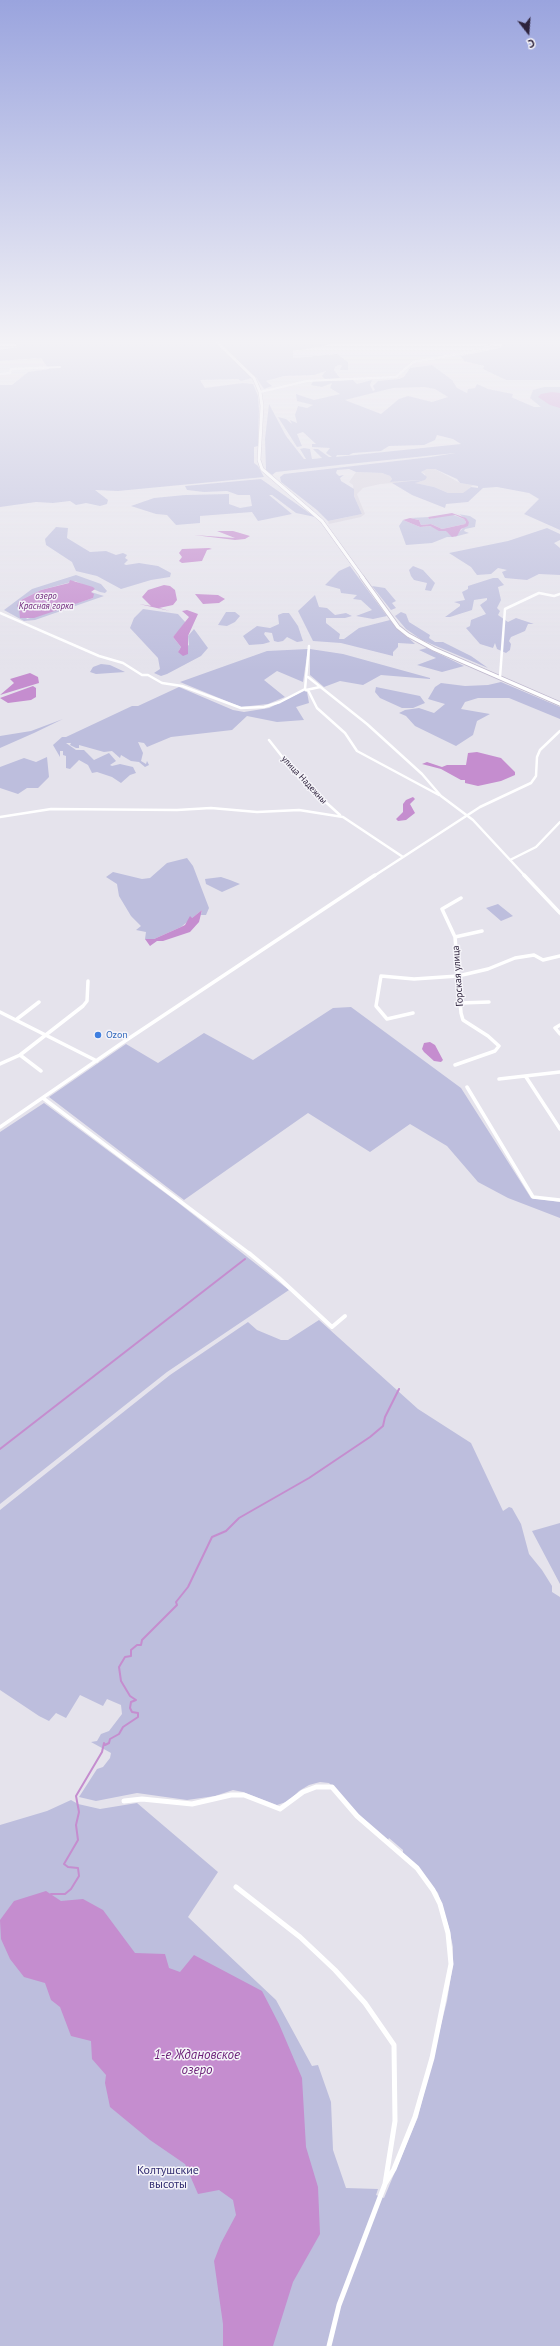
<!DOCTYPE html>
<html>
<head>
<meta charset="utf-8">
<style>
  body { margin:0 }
  #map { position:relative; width:560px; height:2346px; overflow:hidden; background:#e5e3ec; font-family:"PT Sans",sans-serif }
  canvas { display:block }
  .north { position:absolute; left:508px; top:12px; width:40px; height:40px; -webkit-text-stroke:3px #f5f4f9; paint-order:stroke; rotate:163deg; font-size:11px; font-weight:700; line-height:16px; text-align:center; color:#2e233d }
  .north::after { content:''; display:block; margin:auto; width:14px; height:18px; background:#2e233d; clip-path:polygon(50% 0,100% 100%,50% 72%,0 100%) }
</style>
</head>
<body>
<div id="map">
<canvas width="560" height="2346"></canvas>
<div class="north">С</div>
</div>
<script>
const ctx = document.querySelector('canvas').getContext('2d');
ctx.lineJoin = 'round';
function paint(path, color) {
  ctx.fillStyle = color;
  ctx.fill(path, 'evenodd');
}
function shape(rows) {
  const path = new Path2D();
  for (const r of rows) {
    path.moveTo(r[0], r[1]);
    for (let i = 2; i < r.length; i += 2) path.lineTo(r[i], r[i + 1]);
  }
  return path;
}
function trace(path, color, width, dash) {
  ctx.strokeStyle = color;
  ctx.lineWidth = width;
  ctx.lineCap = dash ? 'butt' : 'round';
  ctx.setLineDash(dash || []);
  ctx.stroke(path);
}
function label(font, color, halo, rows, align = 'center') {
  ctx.font = font + ' "PT Sans",sans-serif';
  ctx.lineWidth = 3;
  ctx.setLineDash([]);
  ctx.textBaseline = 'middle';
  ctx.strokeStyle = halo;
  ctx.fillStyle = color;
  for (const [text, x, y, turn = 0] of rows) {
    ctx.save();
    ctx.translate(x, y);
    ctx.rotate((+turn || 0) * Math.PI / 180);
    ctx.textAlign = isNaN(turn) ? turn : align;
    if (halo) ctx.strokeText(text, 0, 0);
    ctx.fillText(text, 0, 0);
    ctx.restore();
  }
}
paint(shape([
  [427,469,435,469,460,483,473,485,464,493,448,493,434,487,414,483,422,481,380,484,363,488,357,494,365,514,361,517,329,524,328,521,362,514,354,496,353,485,349,482,356,472,382,473,390,476,392,479,391,482,425,480,425,474,421,472]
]), '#d8d4e0');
paint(shape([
  [15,343,331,343,324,346,293,351,293,358,337,354,348,362,348,370,340,370,342,365,339,365,335,367,334,370,340,378,325,379,322,376,326,371,314,375,284,376,266,381,272,386,264,389,256,377,241,381,238,379,200,380,205,388,243,383,253,384,258,396,259,410,258,446,254,447,254,463,258,466,264,477,118,491,95,490,108,500,107,504,100,506,86,503,76,505,70,501,53,503,36,502,0,507,0,385,12,385,28,372,49,369,41,358,0,361,0,350,18,347],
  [504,343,560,343,560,380,506,380,483,369,484,366,464,361,461,356,500,348],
  [432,365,452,380,457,388,467,393,468,389,475,388,477,384,488,389,513,394,512,397,502,397,511,397,534,407,541,407,530,398,533,390,544,387,560,387,560,530,524,514,539,499,529,493,497,487,483,488,468,502,446,504,445,508,412,495,392,483,421,480,390,482,392,479,390,476,382,473,356,472,349,469,337,470,336,473,339,476,344,475,340,478,341,481,354,489,354,496,362,514,328,521,317,510,281,482,280,477,284,474,431,457,455,453,339,465,276,472,272,475,266,470,265,439,269,404,286,436,304,459,306,459,300,449,304,448,310,449,312,459,322,458,313,449,318,449,329,457,332,457,326,453,330,448,312,447,312,444,316,444,303,432,297,434,302,446,297,447,278,417,286,419,292,424,290,420,297,423,295,415,298,406,307,408,313,405,297,401,296,394,314,400,340,394,330,388,332,383,322,387,311,385,313,381,353,380,357,384,372,380,370,385,373,391,375,390,373,386,378,381,399,379,404,377,410,368],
  [424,387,435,389,448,397,432,402,408,396,399,399,381,414,345,400,393,388],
  [437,435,453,439,461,444,336,457,337,455,349,455,353,453,381,451,389,446,424,445,435,440],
  [427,469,435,469,457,479,460,483,478,486,478,488,471,487,463,493,448,493,434,487,415,483,425,480,427,477,421,472],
  [261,479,315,517,296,513,272,495,238,495,227,491,204,492,187,490,185,486],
  [229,494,229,504,240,508,252,506,250,495,269,495,292,514,258,521,252,512,200,516,200,523,176,525,167,515,156,514,131,506,154,498,185,495],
  [452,513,470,516,476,520,475,527,465,529,464,531,469,533,454,537,447,537,432,543,406,545,399,526,403,520,420,527,430,526,439,530,452,530,447,532,454,537,469,522,459,514],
  [451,514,464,519,466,522,465,524,442,529,431,524,421,525,419,520,410,518,428,517,429,519],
  [56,527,68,528,67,538,90,552,106,551,116,555,123,553,127,555,125,558,128,560,124,564,126,565,139,563,158,566,171,573,170,577,151,580,121,589,97,576,76,571,72,562,46,545,45,539],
  [547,528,560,534,560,540,554,543,560,548,560,575,539,574,527,580,505,578,502,572,507,570,498,568,491,574,477,575,471,567,449,553,508,541],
  [350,566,358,577,387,616,373,619,356,616,372,610,361,600,353,599,357,595,341,593,340,589,325,585,339,571],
  [413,566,423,570,435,583,431,591,425,590,427,583,414,580,411,576,409,570],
  [76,575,101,584,107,591,105,593,100,592,75,581,41,590,19,601,19,608,27,619,93,598,91,592,104,596,35,620,24,621,4,610,32,589],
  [493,578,498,578,504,585,498,587,501,600,497,608,500,611,498,615,508,622,516,618,534,624,528,624,525,631,511,637,509,641,511,644,510,650,506,653,497,649,495,643,493,648,480,644,466,628,470,626,471,620,486,614,480,605,487,600,487,598,474,600,472,610,450,617,445,617,460,606,460,604,454,602,465,600,462,592,468,589,468,586],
  [372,586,385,588,396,601,392,603,396,608,391,610],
  [315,595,319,607,327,608,335,615,346,613,352,616,345,618,326,618,326,623,340,634,339,639,344,639,359,628,390,620,415,644,398,643,398,647,393,652,393,656,341,643,313,641,298,611],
  [143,609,178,614,186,623,173,637,181,647,178,652,189,645,188,636,194,629,208,648,201,656,167,674,161,676,154,673,160,669,158,658,130,628,134,618],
  [226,612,235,612,240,616,235,622,227,626,218,625],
  [401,612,406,614,409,622,430,635,429,638,435,642,443,642,471,656,488,668,422,640,406,629,395,616],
  [283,613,289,613,298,626,303,641,297,642,287,637,283,641,278,642,274,641,272,633,265,632,264,634,270,642,263,644,249,645,243,636,257,626,270,628,279,624,278,615],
  [427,648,464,666,442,672,417,665,436,658,419,650],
  [308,649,303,682,277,671,264,680,285,697,268,704,241,707,180,682,267,651],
  [310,649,343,654,430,678,430,679,381,675,363,685,340,681,324,687,310,675],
  [101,664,110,665,125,672,96,674,90,672,93,667],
  [501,682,560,707,560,719,509,698,478,698,465,702,461,709,490,714,477,721,473,735,456,746,415,726,406,716,399,713,405,710,419,708,434,713,445,704,428,699,435,687,441,683,465,686,488,685],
  [179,687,233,710,244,712,269,708,304,691,307,692,309,703,296,707,304,720,277,722,247,716,232,730,171,737,147,747,144,743,138,742,143,753,141,761,146,764,147,761,149,765,145,767,139,762,131,761,121,755,120,758,112,751,104,752,79,745,79,748,76,748,70,745,71,743,66,743,76,750,84,750,94,760,109,753,116,761,110,765,112,766,120,764,133,767,136,773,130,775,121,783,112,777,97,772,92,773,88,765,79,760,70,769,66,768,66,756,63,755,63,751,60,751,60,757,53,745,62,737,66,737,132,706,138,706],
  [376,687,420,696,425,703,413,708,402,708,380,698,375,692],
  [63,719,34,733,0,748,0,736,31,731],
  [47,757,49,777,38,788,27,788,18,794,0,788,0,767,24,758,36,762],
  [187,858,193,866,209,908,206,915,201,915,202,910,181,927,154,939,145,939,146,932,136,930,141,926,131,916,119,896,117,884,106,877,113,872,142,879,150,878,167,863],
  [221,877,230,880,240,884,222,892,206,884,205,879],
  [498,904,513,916,501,921,486,908],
  [351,1007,461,1088,531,1198,560,1202,560,1218,508,1198,478,1182,447,1146,410,1124,370,1152,308,1113,184,1200,49,1097,126,1044,158,1063,204,1033,253,1060,333,1008],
  [44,1103,176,1201,289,1290,167,1372,0,1504,0,1132],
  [319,1320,418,1409,471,1443,503,1511,509,1507,512,1508,521,1524,529,1554,542,1570,552,1586,552,1592,560,1597,560,2346,0,2346,0,1825,47,1811,71,1800,78,1804,100,1809,137,1803,218,1872,188,1917,276,2000,312,2066,318,2065,331,2102,333,2150,346,2188,378,2189,376,2195,384,2198,418,2117,447,2001,453,1964,453,1947,449,1928,438,1893,419,1870,403,1853,403,1850,389,1838,388,1840,382,1836,364,1820,329,1783,320,1782,309,1785,299,1791,289,1801,277,1805,243,1792,233,1790,215,1796,187,1800,137,1793,96,1801,79,1797,97,1769,103,1767,110,1758,111,1753,91,1742,97,1741,101,1734,109,1731,122,1714,121,1705,107,1699,103,1706,80,1695,66,1718,56,1713,49,1721,39,1716,0,1690,0,1510,170,1375,248,1322,257,1330,281,1340,288,1340],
  [560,1523,560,1584,532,1531]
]), '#bdbedd');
paint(shape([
  [552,392,560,393,560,408,550,405,538,397,541,394],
  [452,513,466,518,469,522,468,526,461,529,457,536,452,537,446,531,439,531,430,526,420,527,403,520,410,518,419,520,421,525,431,524,442,529,465,524,466,522,464,519,455,515,429,519,428,517],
  [217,531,233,531,250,536,245,539,235,540,194,535,235,538],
  [182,549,209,548,212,549,207,550,202,561,182,563,179,561,182,557,179,553],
  [70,580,93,587,95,589,91,592,94,594,93,598,34,618,20,618,19,608,17,606,19,601,41,590,69,583],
  [164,585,170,586,175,590,177,600,173,605,159,608,170,611,139,604,151,606,142,597,148,590],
  [195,594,218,595,225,599,219,603,203,604],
  [187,610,198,614,188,636,188,654,183,656,178,652,181,647,173,637,189,617,182,611],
  [30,673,38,677,39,683,0,695,14,683,10,679],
  [33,686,36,688,36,697,31,700,8,703,0,698],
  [477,752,501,758,515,772,515,775,501,781,478,786,465,783,465,780,461,780,441,769,422,764,427,762,442,767,447,765,466,765,468,753],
  [413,797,415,799,410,804,415,813,406,820,398,821,396,819,403,812,403,804,406,800],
  [202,910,199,922,190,932,163,941,157,941,150,946,145,939,154,939,181,927,185,925,190,916,192,918],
  [430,1042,435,1045,443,1060,441,1062,434,1061,424,1052,422,1049,424,1043],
  [46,1891,61,1901,83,1899,103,1910,135,1953,165,1954,169,1968,180,1972,194,1955,262,1991,279,2024,302,2078,306,2147,318,2187,320,2234,293,2282,273,2346,223,2346,223,2324,214,2261,221,2243,236,2215,233,2200,219,2190,198,2194,185,2164,150,2140,110,2107,105,2083,106,2075,92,2059,91,2041,71,2036,60,2007,51,2000,45,1983,24,1977,10,1959,1,1939,0,1920,14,1901]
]), '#c58dcf');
trace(shape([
  [0,1449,245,1259],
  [51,1894,65,1894,71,1889,79,1876,78,1868,68,1867,64,1864,78,1840,76,1825,79,1812,76,1796,102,1752,104,1743,105,1745,109,1743,110,1739,119,1734,123,1727,138,1717,138,1713,132,1712,130,1708,131,1702,136,1700,130,1696,121,1681,119,1667,125,1657,131,1656,131,1650,137,1645,141,1645,142,1640,177,1605,176,1602,188,1587,212,1537,226,1531,239,1518,309,1478,370,1437,383,1426,385,1417,399,1389]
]), '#c58dcf', 2);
const secondaryFar1 = shape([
  [218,343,254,378,260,392,262,406,259,460,262,469,322,521,363,578]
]);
const secondary = shape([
  [362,577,398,627,408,635,434,649,560,704]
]);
trace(secondaryFar1, '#beb7cc', 4);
trace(secondary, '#beb7cc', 5);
trace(shape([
  [0,374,10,373,11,369,60,367],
  [260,392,307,381,396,377,413,362,470,352,495,343]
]), '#fff', 2);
trace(shape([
  [0,613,99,656,123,663,142,675,148,675,162,683,182,686,241,708,264,707,280,702,305,689,309,646],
  [308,677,367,724,422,774,441,796,473,820,525,876],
  [500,677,505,609,539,593,554,596,560,594],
  [306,690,320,687],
  [308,690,317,708,345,733,357,751,439,795],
  [269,740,299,778,340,815],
  [0,817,51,809,177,810,211,808,257,812,299,810,343,817,403,857],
  [510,860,536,847,560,822],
  [374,876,480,807,531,783,536,776,537,757,540,750,560,731]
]), '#fff', 2.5);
trace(shape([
  [524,875,560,913],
  [455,937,442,909,461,898],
  [460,1003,489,1002],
  [0,1012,97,1061],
  [413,1013,387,1019,376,1006,381,976,414,979,458,976,488,969,515,958,534,955,543,960,560,956],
  [17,1019,39,1002],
  [560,1025,555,1028,560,1034],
  [20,1055,41,1071],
  [0,1064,20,1055,83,1006,87,1001,88,981],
  [455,1065,495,1051,499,1046,488,1036,463,1020,461,1013,455,937,482,931],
  [526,1077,560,1129],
  [499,1079,560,1072],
  [467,1087,533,1197,560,1200],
  [43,1098,250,1254],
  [0,1127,122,1043,375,875]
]), '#fff', 3.5);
trace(shape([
  [249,1253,279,1278,332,1327,345,1316]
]), '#fff', 4);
trace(shape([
  [124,1801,142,1799,192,1804,231,1795,244,1795,280,1809,303,1792,316,1787,332,1787,357,1816,417,1868,433,1890,440,1904,448,1933,451,1964,432,2058,415,2117,394,2169,385,2184],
  [236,1887,300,1937,335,1970,365,2003,394,2045,395,2121,385,2184,339,2305,329,2346]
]), '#fff', 5);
trace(secondaryFar1, '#fff', 3);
trace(secondary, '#fff', 3.5);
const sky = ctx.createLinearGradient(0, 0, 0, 671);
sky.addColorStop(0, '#9aa4de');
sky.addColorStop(0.51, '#f3f2f6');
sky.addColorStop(1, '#f3f2f600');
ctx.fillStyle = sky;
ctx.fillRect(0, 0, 560, 671);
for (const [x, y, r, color] of [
  [98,1035,4,"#3f7fe0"]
]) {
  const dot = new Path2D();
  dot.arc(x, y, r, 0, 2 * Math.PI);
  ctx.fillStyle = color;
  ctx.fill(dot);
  trace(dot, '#f5f4f9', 1.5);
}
label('italic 9px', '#6b1f77', '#f5f4f9', [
  ["озеро",46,596],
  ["Красная горка",46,606]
]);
label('9px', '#2e233d', '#f5f4f9', [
  ["улица Надежны",304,780,47]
]);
label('10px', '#2e233d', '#f5f4f9', [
  ["Горская улица",458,976,-94]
]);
label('10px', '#366cbe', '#f5f4f9', [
  ["Ozon",106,1035]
], 'left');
label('12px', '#342f72', '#f5f4f9', [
  ["Колтушские",168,2171],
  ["высоты",168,2185]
]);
label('italic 13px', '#6b1f77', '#f5f4f9', [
  ["1-е Ждановское",197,2055],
  ["озеро",197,2070]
]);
</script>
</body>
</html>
